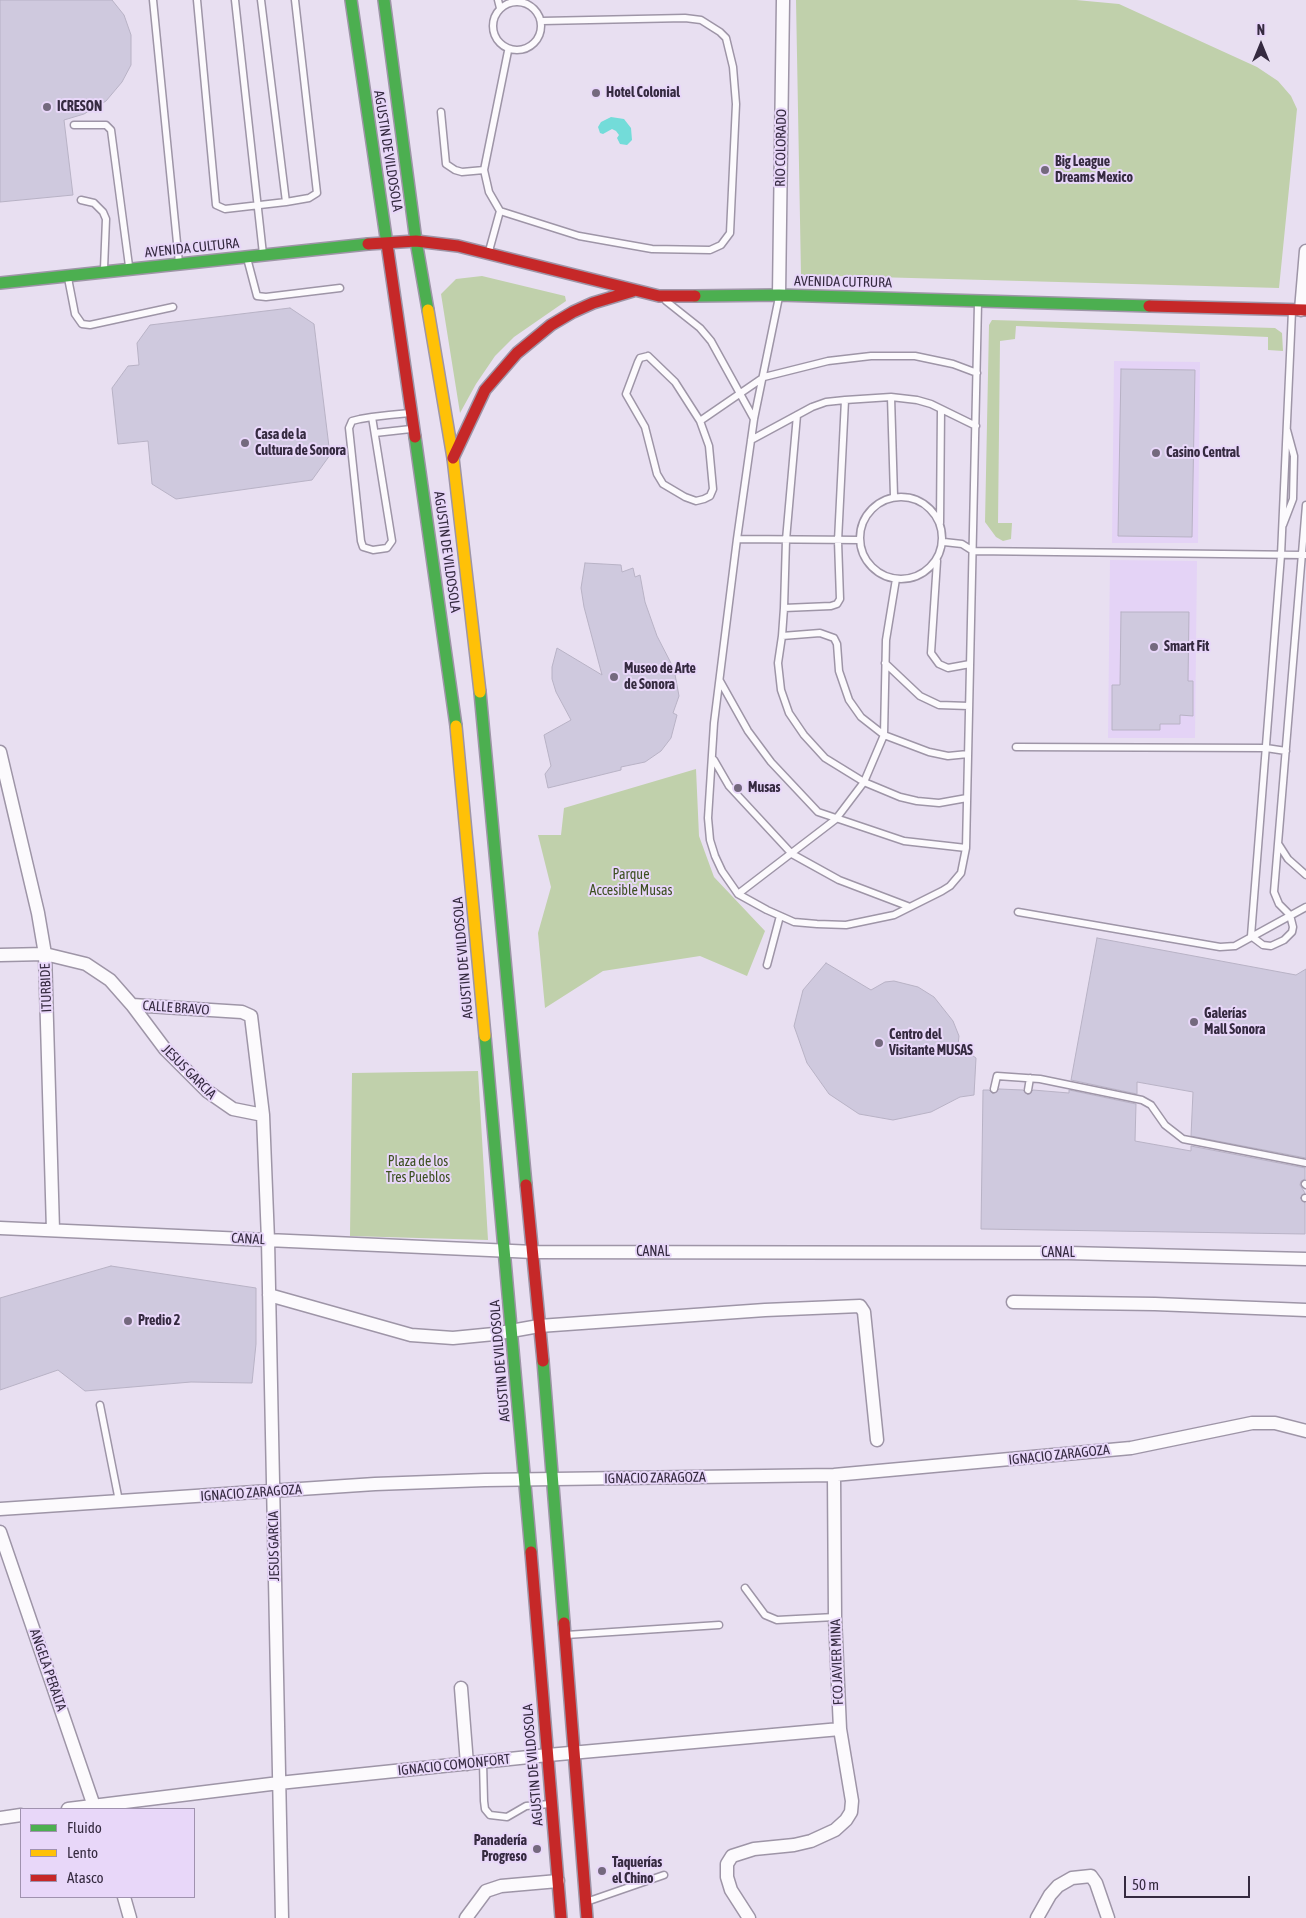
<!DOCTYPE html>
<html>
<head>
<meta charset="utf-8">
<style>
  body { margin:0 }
  #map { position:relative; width:1306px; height:1918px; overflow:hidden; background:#e8dff1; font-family:"Asap Condensed",sans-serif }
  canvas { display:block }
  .legend { position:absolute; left:20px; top:1808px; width:175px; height:90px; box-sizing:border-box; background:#e8d7f9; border:1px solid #a092af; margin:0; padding:6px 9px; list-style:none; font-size:15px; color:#352a40 }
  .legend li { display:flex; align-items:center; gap:10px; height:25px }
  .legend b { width:25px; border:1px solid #a092af }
  .north { position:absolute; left:1236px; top:20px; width:50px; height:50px; -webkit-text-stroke:4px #e8d7f9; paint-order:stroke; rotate:0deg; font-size:14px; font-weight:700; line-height:20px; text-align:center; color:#352a40 }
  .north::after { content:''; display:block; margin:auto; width:18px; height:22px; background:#352a40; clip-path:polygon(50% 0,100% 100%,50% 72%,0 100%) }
  .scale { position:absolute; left:1124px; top:1876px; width:126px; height:22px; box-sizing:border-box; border:2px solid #352a40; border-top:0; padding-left:6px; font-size:15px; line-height:18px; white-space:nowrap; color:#352a40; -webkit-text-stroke:4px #e8d7f9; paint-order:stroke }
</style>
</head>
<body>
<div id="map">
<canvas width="1306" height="1918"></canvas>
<ul class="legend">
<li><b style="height:6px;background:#4caf50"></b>Fluido</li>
<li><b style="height:6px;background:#ffc107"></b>Lento</li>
<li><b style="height:6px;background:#c62828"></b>Atasco</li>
</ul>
<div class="north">N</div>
<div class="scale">50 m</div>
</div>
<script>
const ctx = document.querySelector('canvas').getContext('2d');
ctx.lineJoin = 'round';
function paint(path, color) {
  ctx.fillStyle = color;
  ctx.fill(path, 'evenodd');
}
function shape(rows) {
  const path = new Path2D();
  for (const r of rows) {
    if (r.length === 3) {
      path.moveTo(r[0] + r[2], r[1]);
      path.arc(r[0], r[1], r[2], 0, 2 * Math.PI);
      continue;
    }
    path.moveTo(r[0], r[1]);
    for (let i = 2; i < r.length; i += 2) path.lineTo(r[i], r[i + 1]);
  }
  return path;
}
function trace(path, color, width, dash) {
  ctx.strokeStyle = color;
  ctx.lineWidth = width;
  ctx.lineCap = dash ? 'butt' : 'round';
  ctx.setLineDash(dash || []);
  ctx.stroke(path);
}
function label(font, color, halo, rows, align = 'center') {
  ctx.font = font + ' "Asap Condensed",sans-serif';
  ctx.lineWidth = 4;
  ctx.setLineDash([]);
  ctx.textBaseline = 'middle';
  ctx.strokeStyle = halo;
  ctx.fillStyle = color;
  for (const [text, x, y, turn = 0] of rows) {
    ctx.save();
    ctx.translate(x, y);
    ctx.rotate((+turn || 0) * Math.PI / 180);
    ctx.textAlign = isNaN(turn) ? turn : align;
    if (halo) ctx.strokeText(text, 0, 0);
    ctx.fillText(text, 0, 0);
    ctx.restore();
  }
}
paint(shape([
  [1114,361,1200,362,1198,543,1112,543],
  [1110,560,1197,561,1195,738,1108,738]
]), '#e4d3f6');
paint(shape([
  [796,0,1076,0,1119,4,1257,67,1278,81,1291,96,1297,109,1279,288,801,275],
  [482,276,565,296,566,301,514,337,495,356,476,384,460,413,441,294,456,279],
  [992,320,1275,328,1282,333,1283,351,1268,350,1268,337,1016,326,1015,339,1000,341,998,523,1012,523,1011,539,1003,541,996,537,985,522,989,325],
  [696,769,699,836,714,877,765,931,747,976,700,956,603,971,545,1008,538,933,551,887,538,835,561,835,564,808],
  [478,1071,488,1240,350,1236,352,1073]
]), '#c0d0ab');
paint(shape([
  [611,117,624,119,631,128,632,140,627,145,620,144,617,138,619,135,616,131,612,129,603,134,600,133,598,127,601,122]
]), '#73dcd9');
const building = shape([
  [0,0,112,0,124,15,131,35,131,65,122,82,106,101,84,114,64,120,73,195,0,202,0,0],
  [290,308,314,324,330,455,312,480,176,499,152,484,148,441,118,444,112,388,128,366,139,365,137,343,150,325,290,308],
  [1121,369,1195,370,1192,537,1118,536,1121,369],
  [585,563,621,565,622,572,633,568,635,577,640,575,645,602,657,636,674,669,679,696,673,713,677,715,671,738,661,751,645,762,621,767,621,770,548,788,545,774,551,766,544,735,571,720,556,692,552,679,552,667,557,648,602,675,584,607,581,588,585,563],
  [1121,612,1189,612,1188,681,1193,681,1193,716,1180,715,1180,724,1160,724,1160,730,1112,730,1112,685,1120,685,1121,612],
  [1097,938,1296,975,1306,969,1306,1158,1191,1136,1193,1092,1137,1082,1137,1094,1071,1080,1097,938],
  [826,963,871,990,885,982,894,981,918,987,934,997,953,1021,959,1036,958,1045,976,1058,974,1095,960,1097,931,1112,893,1120,859,1114,829,1094,807,1063,794,1026,803,990,826,963],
  [999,1089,1023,1090,1028,1095,1033,1090,1069,1093,1069,1090,1136,1104,1135,1141,1191,1151,1191,1146,1305,1168,1305,1179,1301,1181,1300,1185,1305,1193,1300,1198,1305,1203,1305,1234,981,1229,983,1090,989,1090,993,1094,999,1089],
  [111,1266,256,1288,256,1344,252,1383,191,1382,85,1391,58,1370,0,1390,0,1298,111,1266]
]);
paint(building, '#cfc9de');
trace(building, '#b8b2c5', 1);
const lane = shape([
  [153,0,179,263],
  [197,0,216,205,225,209,286,202,261,0],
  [235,0,263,254],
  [498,0,500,8],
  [517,26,24],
  [441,112,446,164,455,170,462,172,484,170],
  [74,125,106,125,111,130,129,266],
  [81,200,94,203,103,212,106,219,104,269],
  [286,202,309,198,317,193,295,0],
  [500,211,579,236,652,249,710,250,721,245,730,233,736,104,733,67,726,38,720,32,701,20,685,18,542,21],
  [489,251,500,211,489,192,484,170,508,51],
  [247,258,257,296,266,297,340,288],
  [68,278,75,314,82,324,90,325,173,307],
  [779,297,754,419,737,539,714,723,708,818,710,840,715,856,722,871,738,894,767,910,794,922,817,924,846,925,894,915,942,891,950,886,961,873,966,848,978,303],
  [666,301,700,328,711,341,754,419],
  [648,356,675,382,700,421,709,446,713,489,710,496,704,499,696,501,685,497,663,484,657,474,645,427,626,394,638,362,640,358,648,356],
  [891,397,894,496],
  [797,415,786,540,784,608,831,606,837,604,840,599,838,541,845,400],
  [372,417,392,541,387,548,373,550,363,547,361,541,349,428,352,421,360,419,372,417,389,415,410,413],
  [700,421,764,377,828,361,871,356,915,356,953,364,977,373],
  [375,433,411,429],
  [751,440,812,407,826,402,845,400,891,397,917,400,931,404,976,426],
  [901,538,41],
  [940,523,941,409],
  [1283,525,1293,499,1294,456,1287,430],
  [737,539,860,540],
  [944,542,962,544,973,551,1305,555],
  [937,561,931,653,939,664,948,668,970,664],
  [782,636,784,608],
  [885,663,920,696,939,705,969,706],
  [720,681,748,731,771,762,818,812,904,841,966,848],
  [1016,747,1266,748,1286,751],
  [714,760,729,786,792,854,839,880,910,907],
  [967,798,939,803,917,801,900,797,864,782,825,758,804,735,789,713,781,690,778,663,782,636,820,633,834,638,837,644,839,671,849,700,861,717,884,735,929,752,948,756,968,754],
  [1279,845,1288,859,1306,875],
  [738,894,836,819,864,782,884,735,886,640,896,579],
  [1018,912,1220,947,1235,946,1306,907],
  [1251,936,1281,555,1292,311],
  [1251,936,1263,945,1271,946,1284,940,1292,932,1293,927,1290,915,1279,904,1274,892,1306,505],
  [767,965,780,916],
  [994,1089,997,1076,1040,1079,1142,1100,1151,1105,1165,1125,1183,1139,1306,1163],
  [1028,1090,1030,1078],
  [1305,1184,1306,1185],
  [1305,1198,1306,1198],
  [100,1405,119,1501],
  [745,1588,765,1615,777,1620,835,1617],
  [566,1635,719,1625],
  [483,1762,484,1801,485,1809,490,1815,507,1817,526,1806,550,1804],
  [589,1901,664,1875]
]);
const street = shape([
  [779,295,783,0],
  [1301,310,1306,251],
  [0,752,38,913,45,954,53,1230],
  [0,955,45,954,86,964,110,980,132,1005,242,1012,251,1016,263,1115,268,1240,282,1918],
  [132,1005,165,1049,207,1091,233,1109,263,1115],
  [0,1228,534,1252,1068,1253,1306,1259],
  [269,1295,411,1335,453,1338,494,1334,539,1326,765,1310,860,1306,864,1312,877,1440],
  [1013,1302,1155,1304,1306,1310],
  [0,1509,375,1484,485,1480,834,1475,1131,1448,1252,1423,1275,1423,1306,1431],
  [0,1532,95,1809],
  [461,1688,467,1764],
  [68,1809,279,1783,548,1755,840,1729],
  [0,1818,21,1815],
  [124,1897,130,1918],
  [466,1918,486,1891,501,1886,558,1881],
  [749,1918,731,1890,727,1877,727,1864,732,1856,754,1849,794,1845,811,1841,835,1830,846,1820,851,1812,852,1801,840,1729,835,1617,834,1475],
  [1037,1918,1050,1895,1058,1886,1072,1878,1091,1876,1096,1883,1108,1918]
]);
const fast = shape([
  [351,0,387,244],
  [384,0,416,241,428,310],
  [0,283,368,244],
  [695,296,779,295,1149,306],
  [415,437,456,726],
  [480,692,526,1185],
  [485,1036,531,1552],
  [543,1361,564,1623]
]);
const slow = shape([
  [428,310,453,458,480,692],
  [456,726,485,1036]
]);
const jam = shape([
  [368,244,416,241,458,246,659,296,695,296],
  [387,244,415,437],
  [1149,306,1306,310],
  [453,458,485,390,517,353,551,325,573,312,593,303,633,291],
  [526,1185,543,1361],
  [531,1552,561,1918],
  [564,1623,587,1918]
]);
trace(lane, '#9e95a7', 9);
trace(street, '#9e95a7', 15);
trace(fast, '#9e95a7', 14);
trace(slow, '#9e95a7', 14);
trace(jam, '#9e95a7', 14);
trace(lane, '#fcfafd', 6);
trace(street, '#fcfafd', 12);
trace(fast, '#4caf50', 11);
trace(slow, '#ffc107', 11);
trace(jam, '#c62828', 11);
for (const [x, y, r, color] of [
  [596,93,5,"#74697e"],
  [47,107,5,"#74697e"],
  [1045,170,5,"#74697e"],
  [245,443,5,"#74697e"],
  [1156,453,5,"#74697e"],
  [1154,647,5,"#74697e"],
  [614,677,5,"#74697e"],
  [738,788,5,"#74697e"],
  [1194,1022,5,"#74697e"],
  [879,1043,5,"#74697e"],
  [128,1321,5,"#74697e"],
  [537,1849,5,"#74697e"],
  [602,1871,5,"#74697e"]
]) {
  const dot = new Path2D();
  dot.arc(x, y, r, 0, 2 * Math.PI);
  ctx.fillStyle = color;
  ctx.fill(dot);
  trace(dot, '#e8d7f9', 2);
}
label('bold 14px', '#352a40', '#e8d7f9', [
  ["Hotel Colonial",606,93],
  ["ICRESON",57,107],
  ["Big League",1055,162],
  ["Dreams Mexico",1055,178],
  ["Casa de la",255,435],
  ["Cultura de Sonora",255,451],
  ["Casino Central",1166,453],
  ["Smart Fit",1164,647],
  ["Museo de Arte",624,669],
  ["de Sonora",624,685],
  ["Musas",748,788],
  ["Galerías",1204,1014],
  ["Mall Sonora",1204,1030],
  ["Centro del",889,1035],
  ["Visitante MUSAS",889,1051],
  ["Predio 2",138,1321],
  ["Panadería",527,1841,"right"],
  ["Progreso",527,1857,"right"],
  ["Taquerías",612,1863],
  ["el Chino",612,1879]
], 'left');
label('14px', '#352a40', '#e8d7f9', [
  ["RIO COLORADO",781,148,-89],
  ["AGUSTIN DE VILDOSOLA",388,151,81],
  ["AVENIDA CULTURA",192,248,-6],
  ["AVENIDA CUTRURA",843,282,1],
  ["AGUSTIN DE VILDOSOLA",447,552,82],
  ["AGUSTIN DE VILDOSOLA",463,958,-95],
  ["ITURBIDE",46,988,-92],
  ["CALLE BRAVO",176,1008,4],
  ["JESUS GARCIA",189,1072,45],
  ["CANAL",248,1239,3],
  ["CANAL",653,1252],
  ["CANAL",1058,1253],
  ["AGUSTIN DE VILDOSOLA",500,1361,-95],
  ["IGNACIO ZARAGOZA",1059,1455,-6],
  ["IGNACIO ZARAGOZA",655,1478,-1],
  ["IGNACIO ZARAGOZA",251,1493,-4],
  ["JESUS GARCIA",274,1546,-91],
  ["FCO JAVIER MINA",837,1662,-92],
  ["ANGELA PERALTA",48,1670,71],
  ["IGNACIO COMONFORT",454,1765,-6],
  ["AGUSTIN DE VILDOSOLA",533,1765,-95]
]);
label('14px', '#3d5021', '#e8d7f9', [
  ["Parque",631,875],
  ["Accesible Musas",631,891],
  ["Plaza de los",418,1162],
  ["Tres Pueblos",418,1178]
]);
</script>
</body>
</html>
